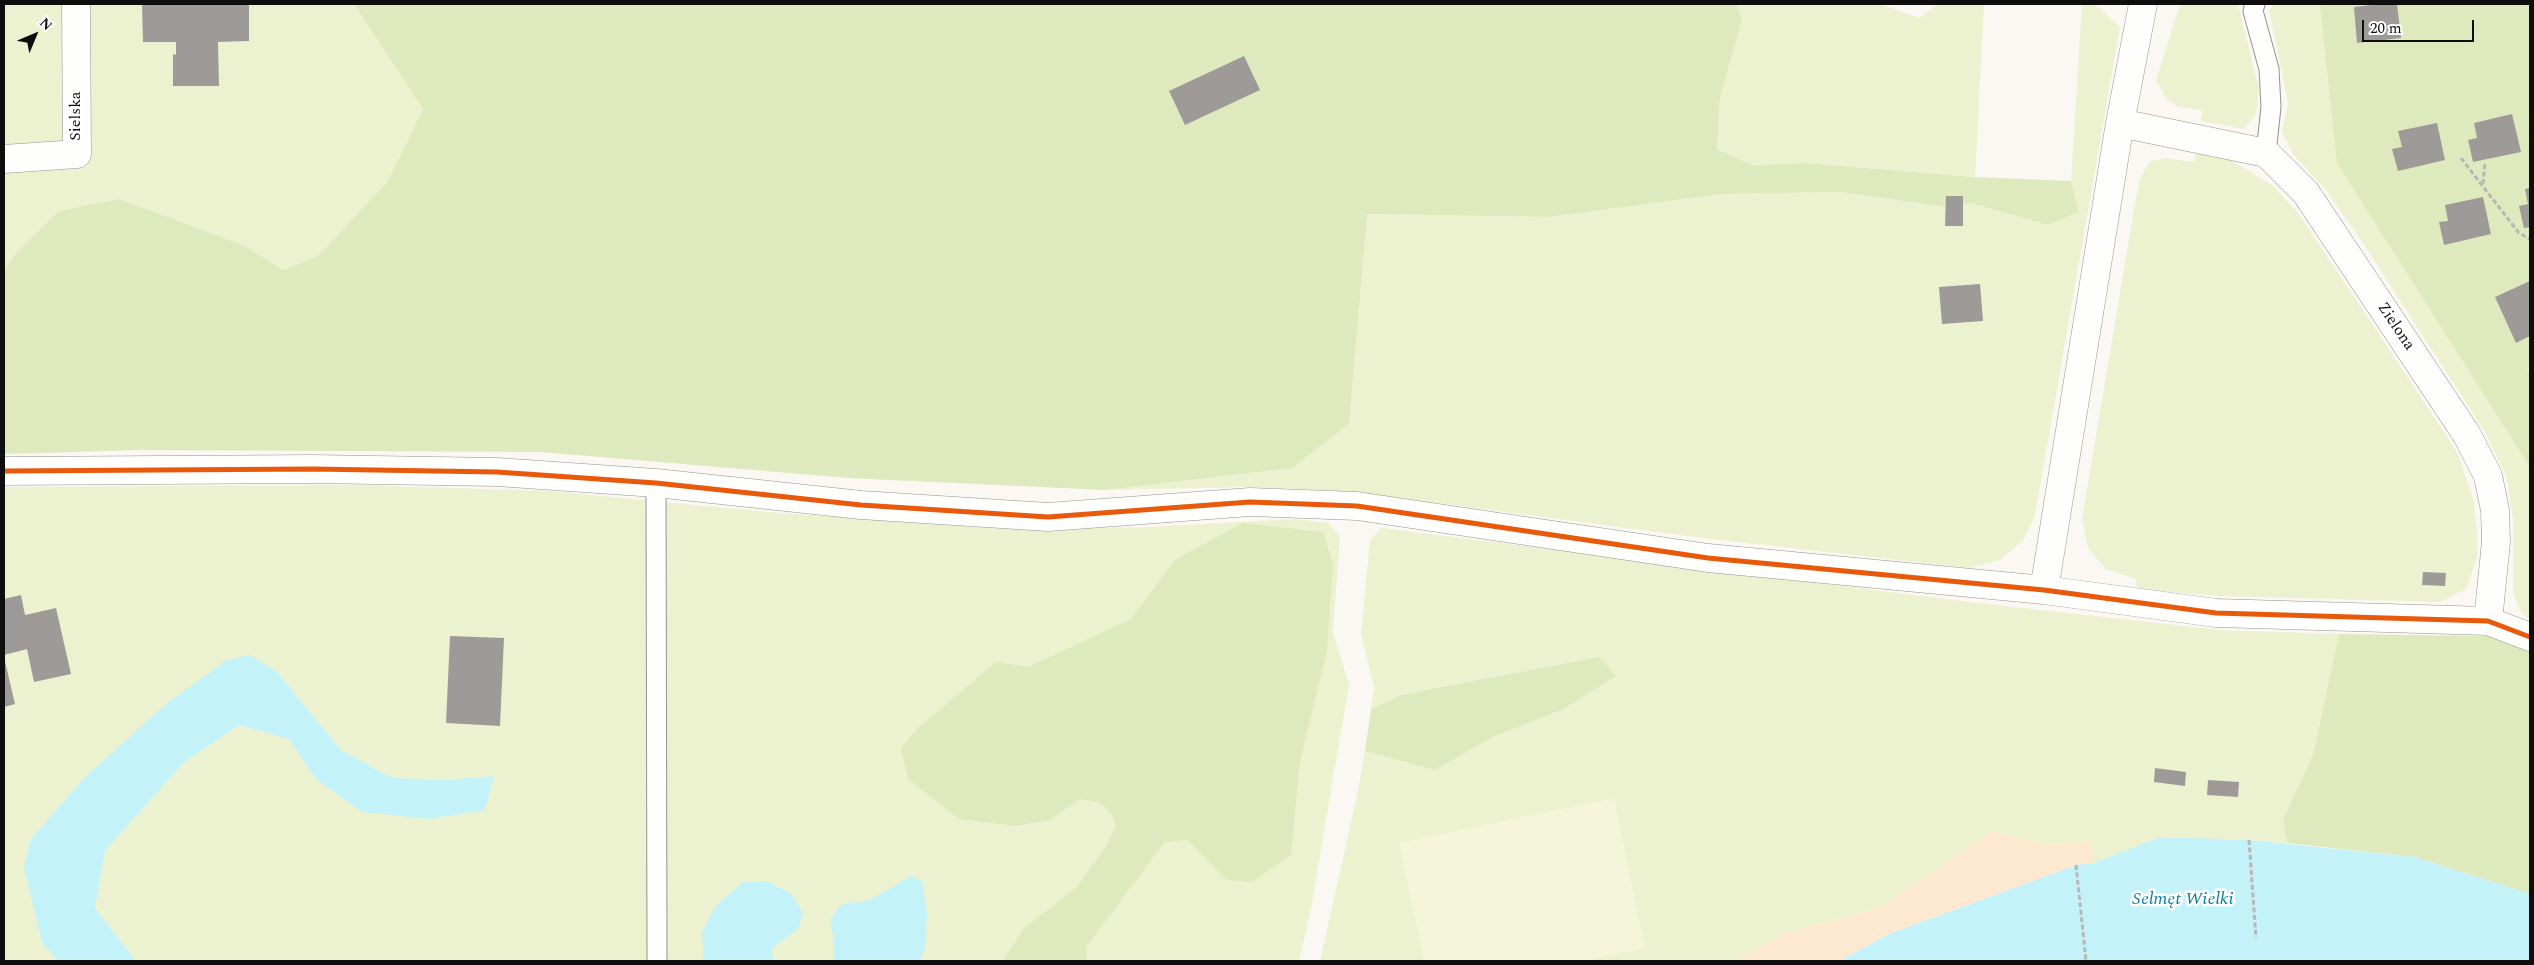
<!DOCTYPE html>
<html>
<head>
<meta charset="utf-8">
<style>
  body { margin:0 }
  #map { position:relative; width:2534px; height:965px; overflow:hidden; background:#fbf7f2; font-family:Spectral,serif }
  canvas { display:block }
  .frame { position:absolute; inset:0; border:5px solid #0e0e0e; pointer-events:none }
  .north { position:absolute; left:10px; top:10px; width:50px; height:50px; -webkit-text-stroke:4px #fff; paint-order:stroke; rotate:45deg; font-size:14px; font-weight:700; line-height:20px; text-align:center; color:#0e0e0e }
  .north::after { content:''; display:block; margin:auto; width:18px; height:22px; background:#0e0e0e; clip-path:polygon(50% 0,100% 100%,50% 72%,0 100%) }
  .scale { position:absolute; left:2362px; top:20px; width:112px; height:22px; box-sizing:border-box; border:2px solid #0e0e0e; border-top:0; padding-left:6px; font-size:15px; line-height:18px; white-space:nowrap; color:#0e0e0e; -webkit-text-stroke:4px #fff; paint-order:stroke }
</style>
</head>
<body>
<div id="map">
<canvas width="2534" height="965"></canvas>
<div class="frame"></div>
<div class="north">N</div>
<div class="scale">20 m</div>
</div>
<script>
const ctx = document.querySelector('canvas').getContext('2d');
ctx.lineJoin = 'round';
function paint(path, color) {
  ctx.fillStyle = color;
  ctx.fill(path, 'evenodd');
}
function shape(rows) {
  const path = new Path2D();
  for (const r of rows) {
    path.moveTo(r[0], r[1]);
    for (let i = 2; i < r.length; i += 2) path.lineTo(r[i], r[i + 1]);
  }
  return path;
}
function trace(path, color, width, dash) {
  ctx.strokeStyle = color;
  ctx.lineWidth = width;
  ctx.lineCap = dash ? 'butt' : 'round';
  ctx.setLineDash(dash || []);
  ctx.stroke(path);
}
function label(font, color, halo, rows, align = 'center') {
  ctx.font = font + ' Spectral,serif';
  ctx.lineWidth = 5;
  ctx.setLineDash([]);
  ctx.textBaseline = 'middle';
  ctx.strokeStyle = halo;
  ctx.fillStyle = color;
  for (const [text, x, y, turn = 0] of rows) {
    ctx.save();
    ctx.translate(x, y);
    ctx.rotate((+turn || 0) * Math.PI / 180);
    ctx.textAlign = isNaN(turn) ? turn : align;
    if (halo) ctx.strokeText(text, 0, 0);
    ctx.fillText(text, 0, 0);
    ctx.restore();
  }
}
paint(shape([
  [4,4,354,4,423,109,388,181,318,256,283,270,245,246,16,253,4,269],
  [1737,4,1879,4,1920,18,1937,4,1984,4,1975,177,1807,163,1753,165,1717,149,1720,98,1742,20],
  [2082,4,2095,4,2120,27,2035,515,2024,539,2000,560,1969,568,1703,538,1346,491,1246,487,1105,490,1291,468,1349,424,1366,214,1549,217,1722,194,1840,192,1947,207,1971,203,2048,225,2079,212,2071,181],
  [2180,4,2238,4,2259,90,2256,114,2244,129,2201,121,2202,110,2179,107,2167,100,2156,80],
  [2274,4,2530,4,2530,620,2522,614,2513,594,2513,519,2507,477,2485,432,2359,237,2325,189,2293,154,2282,132,2288,102,2269,10],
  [2197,150,2232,161,2272,185,2298,213,2457,452,2473,498,2477,530,2477,558,2466,589,2440,602,2220,596,2137,589,2136,579,2106,569,2088,548,2082,518,2139,181,2149,162,2165,158,2194,162],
  [354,485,549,491,768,512,1002,529,1150,527,1294,519,1328,523,1340,536,1333,632,1349,684,1311,909,1299,961,136,961,95,908,105,851,183,763,239,725,290,739,317,779,362,812,494,776,445,780,392,778,341,750,277,672,84,778,30,840,25,867,42,942,58,961,4,961,4,487],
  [1381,528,1978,603,2220,630,2339,634,2313,755,2283,819,2287,843,2160,837,2094,863,2091,842,2046,844,1992,831,1880,908,1785,933,1735,961,1320,961,1357,796,1365,751,1435,770,1495,736,1562,710,1401,695,1371,709,1374,688,1361,634,1370,540]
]), '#ecf2d0');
paint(shape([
  [354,4,1737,4,1742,20,1720,98,1717,149,1753,165,1807,163,1975,177,2071,181,2079,212,2048,225,1971,203,1947,207,1840,192,1722,194,1549,217,1367,214,1349,424,1292,468,1105,490,848,478,541,452,143,450,4,454,4,269,16,253,59,211,119,199,245,246,283,270,318,256,388,181,423,109],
  [2320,4,2530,4,2530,367,2527,368,2530,374,2530,467,2337,163],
  [1242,523,1323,532,1333,564,1327,651,1300,761,1291,855,1252,882,1227,880,1188,840,1165,842,1086,947,1087,961,1003,961,1024,928,1077,887,1105,848,1116,826,1111,813,1099,802,1080,799,1050,820,1016,826,959,819,908,779,901,748,917,729,996,662,1028,667,1131,619,1175,560],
  [2339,634,2488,636,2530,652,2530,894,2414,857,2287,843,2283,819,2313,755],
  [1599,657,1616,676,1562,710,1495,736,1435,770,1365,751,1371,709,1401,695]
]), '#deeabd');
paint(shape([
  [1992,831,2046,844,2091,842,2094,863,2076,865,1889,934,1839,961,1735,961,1785,933,1880,908]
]), '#fde9d1');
paint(shape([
  [1614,798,1645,948,1580,961,1424,961,1399,843]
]), '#f4f5da');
paint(shape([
  [250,655,277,672,341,750,392,778,445,780,494,776,485,810,429,819,362,812,316,779,289,739,239,725,183,763,105,851,95,908,136,961,58,961,42,943,24,867,30,840,84,778,167,703,227,660],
  [2160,837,2249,840,2414,857,2530,894,2530,961,1839,961,1889,934,2076,865,2094,863],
  [911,876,922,881,927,913,925,949,919,961,834,961,834,938,830,921,840,905,870,900],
  [767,881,792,894,803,914,798,929,772,948,773,961,704,961,702,932,715,907,743,882]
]), '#c4f2f9');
paint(shape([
  [142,4,249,4,249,41,218,42,219,86,173,86,173,54,176,55,176,42,143,42],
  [2380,4,2397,4,2401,38,2357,43,2354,7],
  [1244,56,1260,90,1185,125,1169,91],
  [2512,114,2521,152,2473,162,2468,140,2477,138,2474,123],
  [2437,123,2445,160,2398,171,2392,149,2402,147,2398,131],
  [2530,188,2530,227,2524,228,2519,206,2528,204,2525,189],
  [1946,196,1963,196,1963,226,1945,226],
  [2483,197,2491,234,2444,245,2439,222,2448,221,2445,205],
  [2530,281,2530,336,2516,343,2495,297],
  [1980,284,1983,321,1942,324,1939,287],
  [2423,572,2446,573,2445,586,2422,585],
  [21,595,25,615,56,608,71,674,34,682,27,649,4,655,4,599],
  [450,636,504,638,500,726,446,723],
  [4,657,15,704,4,707],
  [2155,768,2186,772,2185,786,2154,782],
  [2208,780,2239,782,2238,797,2207,795]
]), '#9e9a98');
const lane = shape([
  [2255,4,2253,11,2269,69,2271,107,2266,153],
  [656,483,657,961]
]);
const street = shape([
  [2120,123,2266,153,2306,193,2467,435,2488,476,2495,510,2496,542,2488,621],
  [4,159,77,154,76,4],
  [4,471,313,469,497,472,656,483,861,505,1048,517,1250,502,1357,506,1708,558,2044,590,2216,613,2488,621,2530,637],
  [2044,590,2120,123,2143,4]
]);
trace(lane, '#959391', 21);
trace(street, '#959391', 29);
trace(shape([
  [2461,158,2519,233,2530,239],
  [2483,184,2485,162],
  [2249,840,2256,938],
  [2076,865,2086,961]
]), '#b8b7b6', 3, [5, 2.5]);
trace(lane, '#fefefd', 19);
trace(street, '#fefefd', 28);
trace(shape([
  [4,471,313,469,497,472,656,483,861,505,1048,517,1250,502,1357,506,1708,558,2044,590,2216,613,2488,621,2530,637]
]), '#e8590c', 5);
label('16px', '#0e0e0e', '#fff', [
  ["Sielska",77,116,-90],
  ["Zielona",2395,327,56]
]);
label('italic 18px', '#0c7e9c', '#fff', [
  ["Selmęt Wielki",2183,900]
]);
</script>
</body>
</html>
